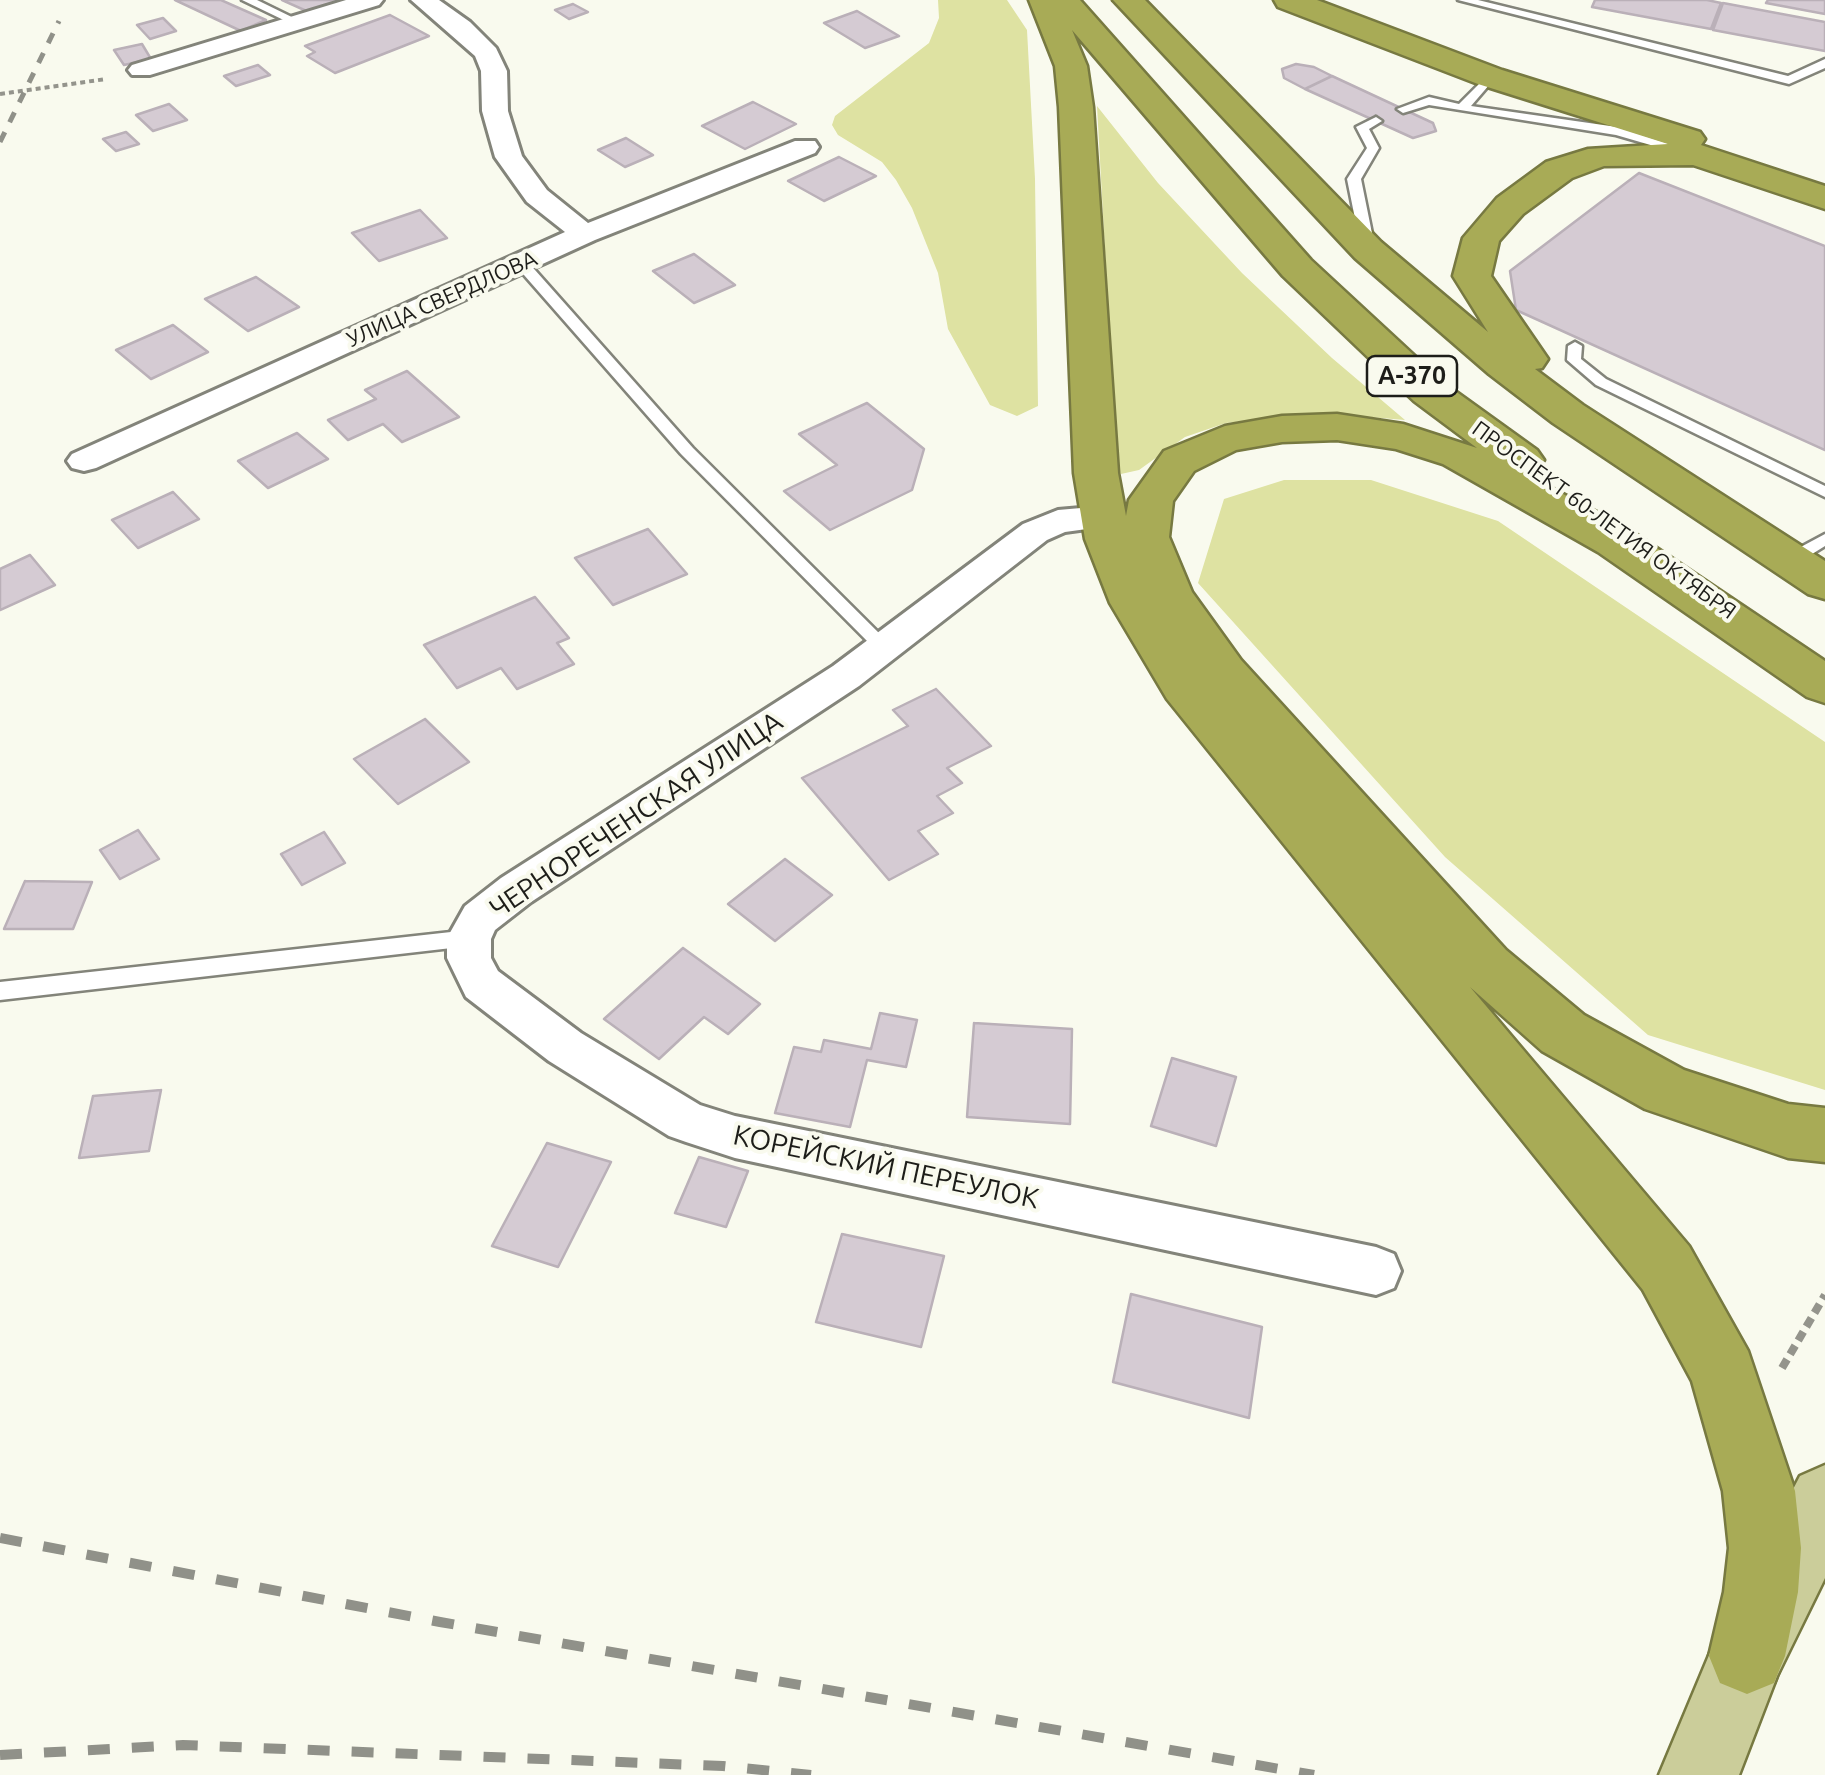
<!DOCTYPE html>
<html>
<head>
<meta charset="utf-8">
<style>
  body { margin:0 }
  canvas { display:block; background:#f9faee }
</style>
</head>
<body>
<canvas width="1825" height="1775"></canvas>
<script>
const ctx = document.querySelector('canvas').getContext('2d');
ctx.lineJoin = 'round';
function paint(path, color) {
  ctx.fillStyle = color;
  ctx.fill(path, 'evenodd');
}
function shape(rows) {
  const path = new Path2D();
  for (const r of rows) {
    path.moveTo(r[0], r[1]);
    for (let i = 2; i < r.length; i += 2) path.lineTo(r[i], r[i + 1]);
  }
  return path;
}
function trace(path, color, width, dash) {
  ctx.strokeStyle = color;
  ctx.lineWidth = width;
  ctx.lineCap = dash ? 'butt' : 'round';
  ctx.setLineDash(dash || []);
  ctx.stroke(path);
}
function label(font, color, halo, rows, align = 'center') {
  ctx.font = font + ' Ubuntu,sans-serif';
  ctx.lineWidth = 8;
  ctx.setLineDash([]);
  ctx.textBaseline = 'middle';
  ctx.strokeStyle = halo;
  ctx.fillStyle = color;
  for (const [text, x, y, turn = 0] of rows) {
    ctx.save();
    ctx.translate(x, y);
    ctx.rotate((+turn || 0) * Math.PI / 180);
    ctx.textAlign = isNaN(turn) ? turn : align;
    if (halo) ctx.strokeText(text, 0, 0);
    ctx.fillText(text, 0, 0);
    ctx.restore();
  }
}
paint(shape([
  [938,0,1007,0,1027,30,1035,179,1038,406,1017,416,990,405,948,329,938,273,912,208,896,180,882,162,838,135,832,125,835,116,929,43,939,18],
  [1097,106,1158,183,1242,273,1332,358,1405,420,1320,413,1226,423,1185,437,1139,470,1121,474,1117,469],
  [1284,480,1371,480,1498,521,1825,742,1825,1090,1648,1035,1445,857,1198,583,1224,499]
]), '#dee2a2');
const building = shape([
  [175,0,221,0,266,20,241,31,175,0],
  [282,0,343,0,311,13,282,0],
  [1595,0,1707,0,1721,3,1711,29,1592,7,1595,0],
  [1768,0,1825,0,1825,14,1766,3,1768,0],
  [1723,3,1825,22,1825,51,1713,30,1723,3],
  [573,4,588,12,569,19,555,10,573,4],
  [857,11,899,36,865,48,824,23,857,11],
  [390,15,429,36,335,73,307,56,315,52,305,46,390,15],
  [163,18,176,31,150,39,137,25,163,18],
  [142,44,151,59,124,65,114,50,142,44],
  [1296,64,1314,67,1332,76,1305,89,1284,78,1282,69,1296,64],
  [258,65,270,75,236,86,224,76,258,65],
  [1332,76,1433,123,1436,131,1413,138,1305,89,1332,76],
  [753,102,796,124,745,149,702,126,753,102],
  [169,104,187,120,153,131,136,115,169,104],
  [126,132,139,144,116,151,103,139,126,132],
  [626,138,653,155,625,167,598,150,626,138],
  [839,157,876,176,824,201,788,181,839,157],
  [1639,173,1825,246,1825,450,1516,310,1510,271,1639,173],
  [420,210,447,238,379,261,352,233,420,210],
  [694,254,735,285,694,303,653,271,694,254],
  [256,277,299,307,248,331,205,299,256,277],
  [173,325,208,352,151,379,116,350,173,325],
  [407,371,459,417,402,442,383,424,348,440,328,420,376,399,365,390,407,371],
  [867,403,924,449,912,490,830,530,784,491,837,465,799,434,867,403],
  [297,433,328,459,268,488,238,461,297,433],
  [173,492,199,519,138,548,112,520,173,492],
  [648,529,687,574,613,605,575,558,648,529],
  [30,555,55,585,0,610,0,569,30,555],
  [535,597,569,638,557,643,574,664,517,689,501,668,457,688,424,645,535,597],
  [936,689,991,746,947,768,962,783,937,796,953,813,918,831,938,854,889,880,802,778,908,726,893,710,936,689],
  [425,719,469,762,398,804,354,759,425,719],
  [138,830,159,859,120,879,100,850,138,830],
  [324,832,345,863,302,885,281,854,324,832],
  [785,859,832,895,775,941,728,904,785,859],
  [25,881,92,882,73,929,4,929,25,881],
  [683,948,760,1004,728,1034,704,1017,659,1059,604,1019,683,948],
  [880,1013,917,1020,906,1067,867,1060,850,1127,775,1113,794,1047,821,1052,824,1040,871,1049,880,1013],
  [974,1023,1072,1029,1070,1124,967,1117,974,1023],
  [1172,1058,1236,1077,1216,1146,1151,1126,1172,1058],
  [161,1090,149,1151,79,1158,93,1096,161,1090],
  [547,1143,611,1162,558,1267,492,1246,547,1143],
  [699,1157,748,1171,726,1227,675,1213,699,1157],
  [842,1234,944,1256,921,1347,816,1322,842,1234],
  [1131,1294,1262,1327,1249,1418,1113,1382,1131,1294]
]);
paint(building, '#d5cbd3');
trace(building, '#bab0b8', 2.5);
const lane = shape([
  [242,0,257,0,304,23,294,25,242,0],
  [1458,0,1478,0,1788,76,1825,59,1825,68,1789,84,1458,0],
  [1490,73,1496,77,1471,106,1617,127,1691,151,1685,155,1616,135,1429,105,1403,113,1397,109,1429,97,1459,104,1490,73],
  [1376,117,1382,121,1369,129,1379,148,1361,179,1375,248,1368,252,1361,248,1347,179,1367,148,1356,127,1376,117],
  [517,261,527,261,693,448,889,643,892,647,889,651,877,651,681,454,517,267,517,261],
  [1575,342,1582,346,1581,359,1606,379,1825,486,1825,497,1596,385,1567,360,1568,346,1575,342],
  [1825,534,1825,546,1796,564,1784,564,1784,556,1825,534],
  [469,930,476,932,479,938,476,944,469,946,0,1000,0,982,469,930]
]);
const street = shape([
  [346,0,383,0,379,5,150,75,132,75,128,70,132,65,346,0],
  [411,0,439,0,470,22,496,48,507,71,508,111,522,156,547,190,588,223,795,141,815,141,819,147,815,153,595,240,96,468,84,471,72,468,67,461,72,454,565,232,527,202,495,157,482,111,481,71,475,56,411,0],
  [1104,506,1116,509,1121,517,1116,525,1065,532,1047,540,859,686,531,902,495,930,491,939,491,958,498,971,581,1033,700,1105,735,1116,1376,1247,1394,1254,1401,1271,1394,1288,1376,1295,735,1158,686,1142,669,1136,549,1061,466,997,447,958,447,938,465,906,501,878,833,666,1023,524,1058,510,1104,506]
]);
const primary = shape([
  [1825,1465,1825,1578,1777,1676,1739,1775,1659,1775,1720,1629,1800,1476,1825,1465]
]);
const highway = shape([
  [1029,0,1080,0,1311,260,1444,383,1537,450,1544,460,1537,470,1524,473,1630,530,1825,661,1825,703,1807,697,1598,552,1443,464,1396,449,1337,440,1282,442,1236,450,1194,471,1173,501,1169,537,1192,592,1241,660,1506,950,1584,1015,1684,1070,1788,1104,1825,1108,1825,1162,1788,1158,1645,1109,1542,1051,1470,987,1689,1246,1748,1351,1795,1491,1801,1548,1798,1592,1785,1656,1774,1683,1747,1694,1720,1683,1709,1656,1724,1592,1729,1548,1723,1491,1692,1381,1643,1290,1167,699,1110,603,1085,539,1074,473,1059,107,1055,66,1029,0],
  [1072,30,1283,276,1414,401,1477,448,1403,424,1337,414,1282,416,1225,426,1164,451,1129,500,1126,516,1118,473,1093,107,1087,66,1072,30],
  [1113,0,1145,0,1381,242,1488,332,1453,276,1463,238,1497,198,1546,162,1588,149,1668,144,1478,84,1278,7,1274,0,1317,0,1502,70,1700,132,1705,139,1701,145,1825,186,1825,209,1693,165,1604,166,1572,178,1523,214,1499,241,1491,276,1548,359,1542,368,1535,369,1583,405,1825,561,1825,599,1808,594,1553,423,1489,374,1355,258,1113,0]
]);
trace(lane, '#83847a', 5);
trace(street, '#83847a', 6);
trace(primary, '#777941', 5);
trace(highway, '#777941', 5);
trace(shape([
  [0,94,106,79]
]), '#94948c', 4, [5, 4]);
trace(shape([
  [1782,1368,1825,1295]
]), '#94948c', 8, [10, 6]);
paint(lane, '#fff');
paint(street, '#fff');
paint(primary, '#cbcd9a');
paint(highway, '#a8ab56');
trace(shape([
  [0,142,59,21]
]), '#909189', 5, [11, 11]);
trace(shape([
  [0,1538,440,1622,1314,1775],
  [0,1755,183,1745,723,1766,811,1775]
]), '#909189', 10, [22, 22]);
label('22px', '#1d1d19', '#f9faee', [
  ["УЛИЦА СВЕРДЛОВА",442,299,-24],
  ["ПРОСПЕКТ 60-ЛЕТИЯ ОКТЯБРЯ",1604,520,36]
]);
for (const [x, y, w] of [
  [1412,376,90]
]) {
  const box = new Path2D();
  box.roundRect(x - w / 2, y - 20, w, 40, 8);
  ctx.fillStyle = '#f9faee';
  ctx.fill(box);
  trace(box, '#1d1d19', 2.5);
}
label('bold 25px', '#1d1d19', null, [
  ["А-370",1412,376]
]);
label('28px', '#1d1d19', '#f9faee', [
  ["ЧЕРНОРЕЧЕНСКАЯ УЛИЦА",636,815,-34],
  ["КОРЕЙСКИЙ ПЕРЕУЛОК",886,1167,12]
]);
</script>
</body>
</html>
